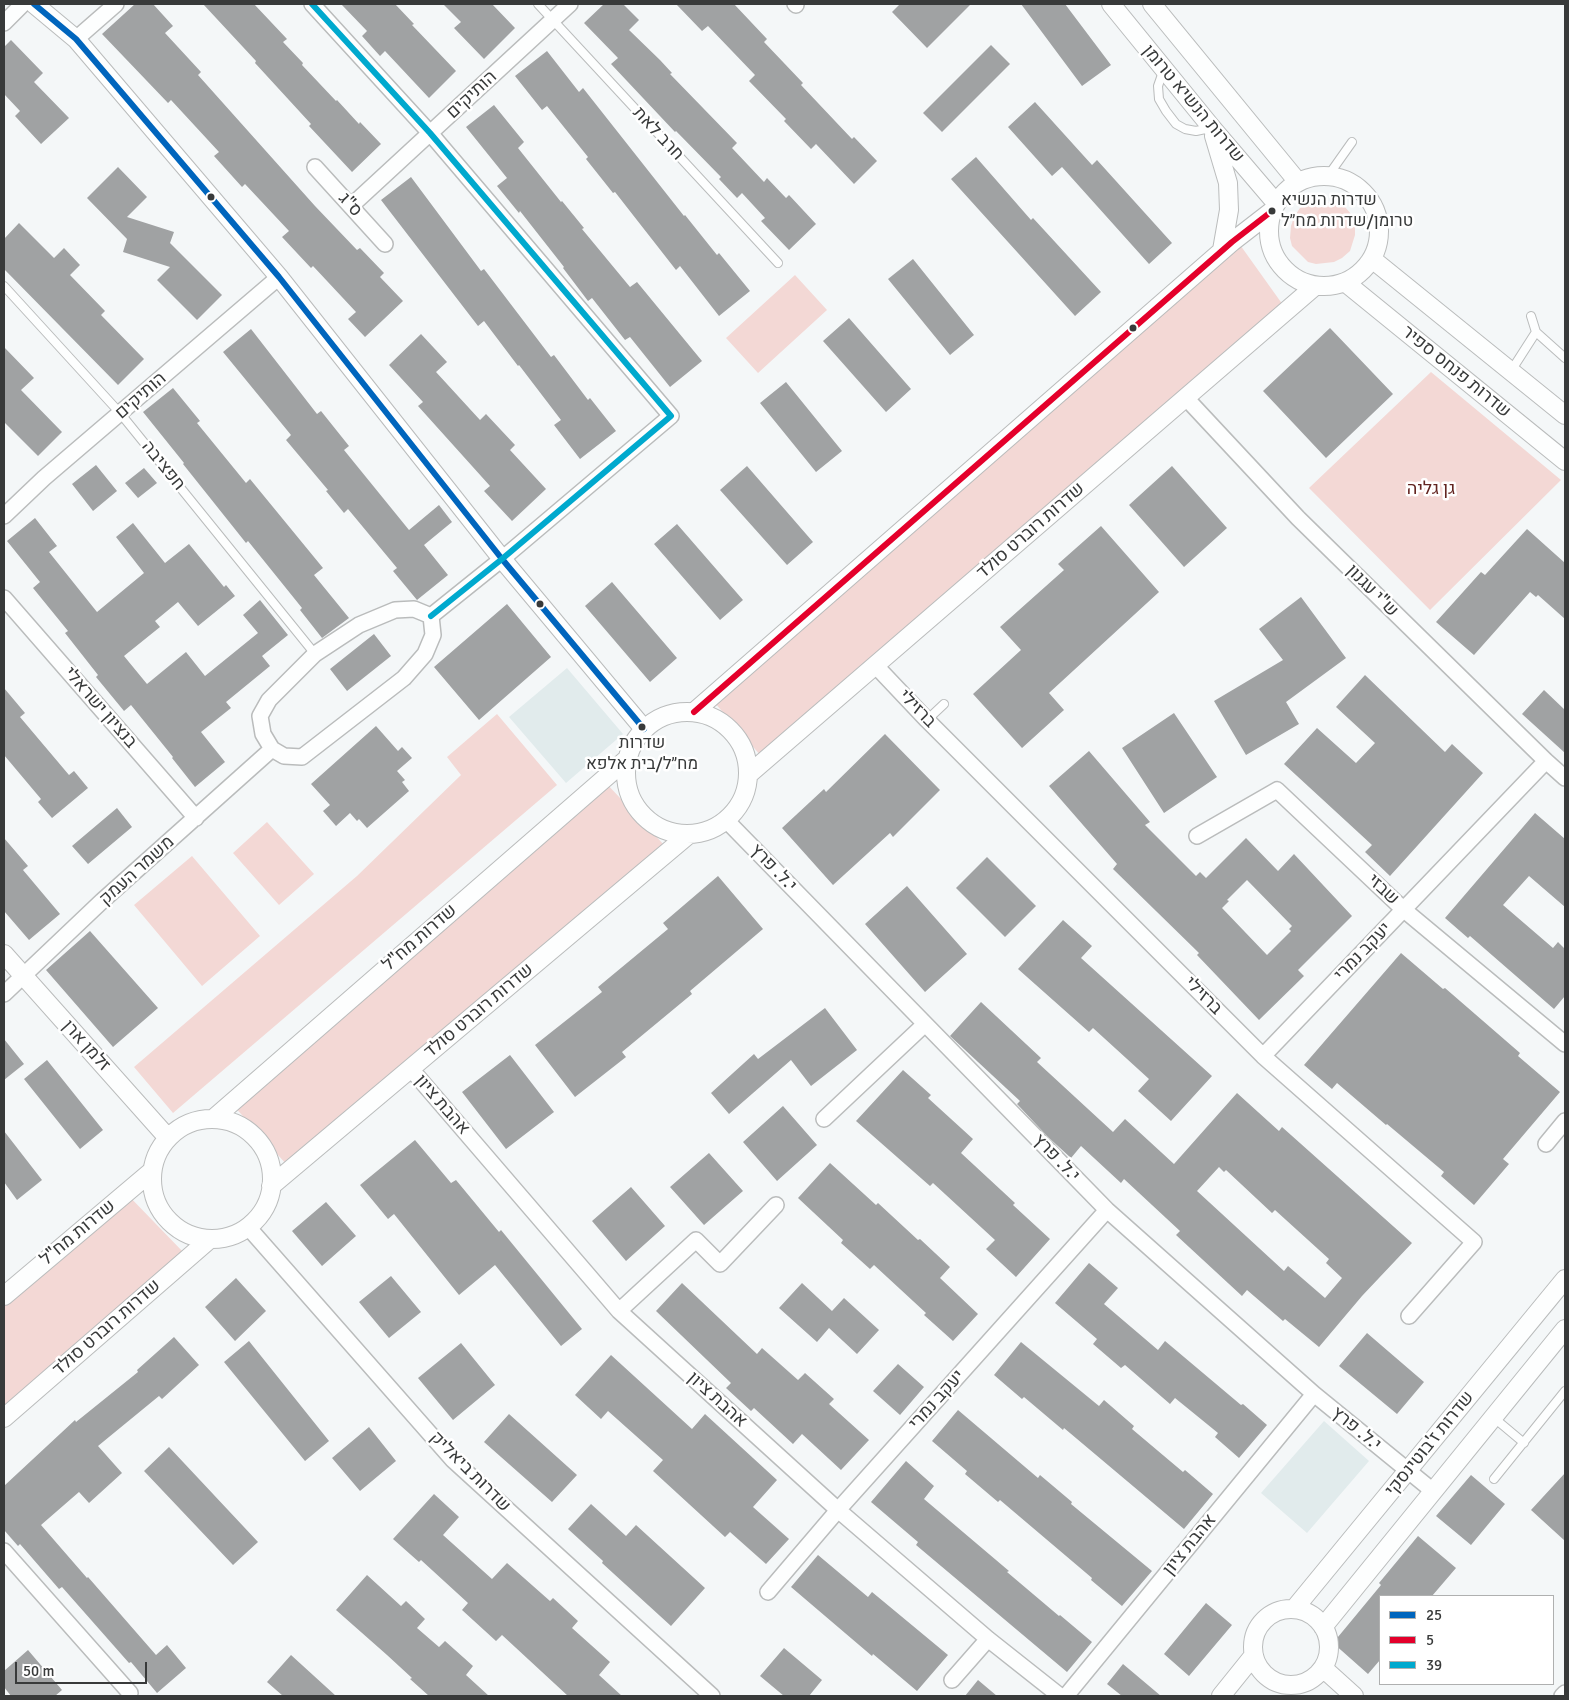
<!DOCTYPE html>
<html>
<head>
<meta charset="utf-8">
<style>
  body { margin:0 }
  #map { position:relative; width:1569px; height:1700px; overflow:hidden; background:#f4f7f8; font-family:Signika,sans-serif }
  canvas { display:block }
  .frame { position:absolute; inset:0; border:5px solid #383a3a; pointer-events:none }
  .legend { position:absolute; left:1379px; top:1595px; width:175px; height:90px; box-sizing:border-box; background:#fff; border:1px solid #afb0b0; margin:0; padding:6px 9px; list-style:none; font-size:15px; color:#383a3a }
  .legend li { display:flex; align-items:center; gap:10px; height:25px }
  .legend b { width:25px; border:1px solid #afb0b0 }
  .scale { position:absolute; left:15px; top:1662px; width:132px; height:22px; box-sizing:border-box; border:2px solid #383a3a; border-top:0; padding-left:6px; font-size:15px; line-height:18px; white-space:nowrap; color:#383a3a; -webkit-text-stroke:4px #fff; paint-order:stroke }
</style>
</head>
<body>
<div id="map">
<canvas width="1569" height="1700"></canvas>
<div class="frame"></div>
<ul class="legend">
<li><b style="height:6px;background:#0065bd"></b>25</li>
<li><b style="height:6px;background:#e4002b"></b>5</li>
<li><b style="height:6px;background:#00a9ce"></b>39</li>
</ul>
<div class="scale">50 m</div>
</div>
<script>
const ctx = document.querySelector('canvas').getContext('2d');
ctx.lineJoin = 'round';
function paint(path, color) {
  ctx.fillStyle = color;
  ctx.fill(path, 'evenodd');
}
function shape(rows) {
  const path = new Path2D();
  for (const r of rows) {
    if (r.length === 3) {
      path.moveTo(r[0] + r[2], r[1]);
      path.arc(r[0], r[1], r[2], 0, 2 * Math.PI);
      continue;
    }
    path.moveTo(r[0], r[1]);
    for (let i = 2; i < r.length; i += 2) path.lineTo(r[i], r[i + 1]);
  }
  return path;
}
function trace(path, color, width, dash) {
  ctx.strokeStyle = color;
  ctx.lineWidth = width;
  ctx.lineCap = dash ? 'butt' : 'round';
  ctx.setLineDash(dash || []);
  ctx.stroke(path);
}
function label(font, color, halo, rows, align = 'center') {
  ctx.font = font + ' Signika,Heebo,sans-serif';
  ctx.lineWidth = 5;
  ctx.setLineDash([]);
  ctx.textBaseline = 'middle';
  ctx.strokeStyle = halo;
  ctx.fillStyle = color;
  for (const [text, x, y, turn = 0] of rows) {
    ctx.save();
    ctx.translate(x, y);
    ctx.rotate((+turn || 0) * Math.PI / 180);
    ctx.textAlign = isNaN(turn) ? turn : align;
    if (halo) ctx.strokeText(text, 0, 0);
    ctx.fillText(text, 0, 0);
    ctx.restore();
  }
}
paint(shape([
  [567,668,623,734,566,783,509,717],
  [1324,1421,1369,1461,1307,1533,1261,1493]
]), '#e1ebec');
paint(shape([
  [1317,201,1337,203,1345,207,1351,214,1355,225,1355,235,1350,251,1342,258,1334,262,1316,264,1308,262,1292,246,1290,238,1291,226,1294,217,1300,208,1308,203],
  [1238,242,1283,305,761,756,714,702],
  [795,275,827,310,758,373,726,338],
  [1431,372,1561,480,1430,610,1309,488],
  [497,714,557,785,173,1113,134,1067,357,876,461,775,447,757],
  [606,783,665,846,287,1165,232,1104],
  [267,822,314,874,279,905,233,853],
  [192,856,260,936,202,986,134,905],
  [125,1192,185,1254,4,1409,4,1298]
]), '#f3d8d5');
paint(shape([
  [135,4,153,4,173,26,165,33,201,72,198,75,315,206,357,250,360,248,384,273,380,277,403,301,365,337,348,319,356,312,313,266,311,268,282,237,289,231,245,184,242,187,214,156,219,152,171,100,168,103,102,34],
  [203,4,254,4,287,39,283,42,303,63,302,65,336,101,337,100,359,124,360,122,381,144,352,172,309,126,311,124,255,63,256,61],
  [341,4,395,4,414,24,412,25,456,71,429,98,385,51,380,56,362,36,367,31],
  [443,4,492,4,515,28,484,59,454,28,461,22],
  [604,4,623,4,639,20,629,30,660,60,672,73,670,74,737,143,732,148,764,182,767,178,786,198,789,195,816,224,789,250,761,221,765,218,742,193,737,198,719,179,721,177,676,131,675,132,611,64,618,58,584,23],
  [676,4,734,4,767,39,764,42,803,83,801,85,852,139,854,137,877,161,854,184,816,144,811,149,784,121,786,119,749,81,755,75,708,26,702,31],
  [900,4,971,4,927,48,892,12],
  [1021,4,1065,4,1111,65,1082,86],
  [11,40,43,73,34,82,69,118,41,144,15,116,20,111,4,94,4,47],
  [991,45,1010,64,942,132,923,113],
  [547,51,579,92,583,88,684,216,685,215,717,255,719,253,750,291,719,316,680,266,676,270,615,192,613,193,586,159,588,157,547,106,542,110,515,76],
  [1035,102,1092,165,1097,160,1172,243,1149,264,1062,167,1052,176,1008,127],
  [494,105,524,142,518,148,561,202,562,201,584,228,582,229,630,287,637,282,702,361,670,387,630,337,625,340,592,298,588,301,563,268,564,267,520,211,519,213,497,186,507,178,466,127],
  [976,157,1031,220,1033,218,1101,292,1075,316,951,179],
  [118,167,147,197,127,217,174,232,170,243,222,295,197,320,157,280,170,267,123,252,127,239,87,198],
  [411,177,481,271,484,269,551,357,554,355,588,400,590,398,616,431,580,459,554,425,561,420,519,365,518,366,484,321,478,326,381,200],
  [19,223,54,258,64,248,80,265,70,275,105,311,101,315,144,359,118,385,4,269,4,239],
  [913,259,974,335,950,355,888,279],
  [849,318,911,389,886,412,823,341],
  [1330,328,1393,394,1326,458,1263,391],
  [251,329,317,414,321,411,349,446,344,450,409,530,439,505,452,522,424,545,448,575,417,600,393,571,397,568,348,509,344,513,326,491,328,490,286,440,291,435,223,352],
  [421,334,447,362,436,372,480,420,486,414,515,445,510,450,546,489,512,521,484,491,490,486,418,406,423,402,389,365],
  [4,347,34,378,21,390,62,432,38,456,4,422],
  [786,382,842,451,816,472,760,403],
  [173,388,200,421,197,423,246,483,250,479,323,568,314,575,349,618,322,638,300,610,302,608,248,541,246,543,183,464,184,463,143,412],
  [96,465,117,491,93,511,72,484],
  [747,466,813,542,787,565,720,490],
  [1172,466,1227,528,1184,567,1129,505],
  [144,468,157,483,138,498,125,483],
  [35,518,57,546,49,552,97,612,144,573,116,537,133,523,165,563,189,544,224,587,226,585,235,596,198,626,178,602,155,621,160,627,124,656,147,684,186,652,205,676,258,633,243,615,260,600,288,635,262,656,270,666,226,702,231,708,201,732,225,762,195,787,172,758,173,757,131,705,124,711,96,677,98,675,65,633,68,631,33,588,40,582,7,541],
  [677,524,743,600,720,620,654,544],
  [1101,526,1159,592,1049,693,1064,710,1022,748,973,694,1021,650,1000,627,1064,570,1058,564],
  [1527,529,1565,563,1565,619,1538,595,1536,597,1530,592,1474,655,1436,622,1481,572,1485,575],
  [612,582,677,658,650,682,585,606],
  [1301,597,1346,658,1286,702,1299,724,1246,755,1214,701,1283,660,1259,629],
  [507,604,551,657,479,720,434,667],
  [374,634,391,656,347,691,330,669],
  [1365,675,1445,752,1452,744,1483,773,1390,876,1365,852,1372,845,1284,764,1317,728,1356,763,1375,743,1336,707],
  [4,688,25,713,20,717,69,775,74,771,88,788,52,818,38,802,41,799,4,755],
  [1544,690,1565,710,1565,753,1522,714],
  [1174,713,1217,777,1164,813,1122,748],
  [376,726,398,751,402,747,412,758,397,771,405,780,402,782,409,791,367,828,359,819,357,821,350,813,336,826,323,811,330,805,311,784],
  [885,734,940,790,893,837,890,833,833,885,782,828,824,789,826,792],
  [1089,751,1150,822,1145,825,1196,876,1200,872,1206,878,1246,838,1278,871,1294,854,1352,916,1298,970,1304,976,1259,1020,1197,955,1199,953,1113,869,1117,864,1049,786],
  [1247,880,1292,926,1289,929,1291,931,1267,955,1222,908,1229,901,1227,900],
  [117,808,132,827,88,864,72,846],
  [1535,813,1565,839,1565,907,1529,876,1503,905,1553,948,1558,942,1565,949,1565,996,1554,1009,1470,936,1468,938,1445,918],
  [4,838,28,866,23,870,60,914,29,940,4,911],
  [987,857,1036,906,1005,937,956,888],
  [718,876,763,929,690,991,692,994,622,1052,626,1057,575,1097,535,1045,602,992,598,987,668,929,663,923],
  [907,886,967,954,925,992,865,924],
  [1063,920,1092,946,1081,958,1212,1076,1171,1121,1138,1091,1149,1079,1093,1028,1089,1032,1018,969],
  [90,931,158,1008,113,1047,46,970],
  [1401,953,1443,989,1445,988,1520,1053,1518,1056,1560,1092,1503,1159,1509,1164,1474,1205,1441,1176,1444,1172,1387,1124,1386,1125,1337,1083,1332,1089,1304,1065],
  [981,1002,1041,1058,1037,1062,1113,1132,1125,1119,1174,1164,1237,1093,1279,1131,1282,1127,1412,1243,1362,1296,1319,1347,1285,1319,1283,1321,1247,1290,1242,1296,1176,1235,1180,1231,1124,1179,1121,1183,1081,1146,1071,1158,1048,1137,1017,1104,1020,1101,950,1036],
  [1219,1167,1224,1172,1226,1170,1272,1213,1275,1210,1329,1259,1326,1263,1342,1278,1325,1298,1288,1266,1284,1271,1197,1191],
  [825,1008,857,1050,811,1086,791,1060,729,1114,711,1093,754,1054,758,1059],
  [4,1039,24,1064,4,1080],
  [510,1055,554,1112,506,1149,462,1092],
  [47,1060,103,1130,80,1149,24,1079],
  [903,1070,931,1095,928,1098,973,1139,961,1153,1015,1203,1013,1205,1050,1239,1016,1277,986,1249,995,1240,933,1183,930,1186,856,1121],
  [783,1106,817,1145,777,1181,743,1142],
  [4,1131,42,1180,17,1200,4,1182],
  [415,1140,451,1183,456,1180,499,1232,501,1230,582,1329,561,1346,495,1265,459,1295,394,1214,388,1219,360,1185],
  [709,1153,743,1191,704,1225,670,1187],
  [830,1163,876,1205,878,1203,918,1240,920,1239,950,1267,940,1278,978,1314,953,1341,924,1315,926,1313,874,1265,870,1269,841,1243,843,1240,798,1198],
  [631,1187,665,1226,626,1261,592,1221],
  [326,1202,356,1236,322,1266,292,1231],
  [1089,1263,1118,1288,1104,1304,1158,1350,1165,1341,1241,1405,1243,1404,1267,1425,1239,1458,1215,1437,1218,1433,1175,1398,1170,1404,1125,1365,1121,1368,1093,1344,1097,1339,1055,1303],
  [391,1276,421,1312,389,1338,359,1302],
  [236,1278,266,1311,235,1341,205,1307],
  [682,1283,757,1354,762,1348,798,1380,805,1373,834,1399,829,1404,869,1440,841,1470,802,1434,793,1444,754,1408,751,1411,726,1388,731,1383,656,1311],
  [802,1283,832,1311,844,1298,879,1330,857,1354,829,1328,817,1342,779,1308],
  [1367,1333,1424,1382,1397,1414,1339,1366],
  [174,1337,199,1365,162,1399,159,1396,98,1446,122,1473,89,1503,79,1492,41,1525,87,1578,88,1577,156,1655,167,1645,186,1668,157,1693,131,1662,129,1663,62,1587,59,1589,20,1544,18,1546,4,1530,4,1486,75,1420,76,1422,138,1372,137,1370],
  [249,1341,329,1441,305,1461,224,1362],
  [1021,1342,1099,1406,1104,1400,1134,1426,1132,1429,1183,1472,1185,1470,1213,1494,1184,1529,1064,1428,1063,1430,1024,1397,1022,1399,994,1375],
  [461,1343,495,1385,453,1420,418,1378],
  [611,1355,692,1429,705,1414,777,1480,753,1507,789,1539,766,1564,730,1532,725,1537,653,1471,663,1460,608,1411,601,1419,575,1395],
  [898,1364,924,1387,900,1415,873,1391],
  [958,1410,1038,1478,1040,1475,1072,1502,1071,1504,1152,1571,1122,1606,1091,1580,1092,1578,1000,1500,998,1502,965,1474,967,1471,932,1441],
  [509,1414,577,1475,552,1502,484,1442],
  [369,1427,396,1461,360,1491,332,1458],
  [169,1447,258,1542,233,1565,144,1471],
  [906,1461,934,1486,924,1499,1009,1571,1007,1572,1059,1616,1060,1615,1092,1642,1067,1672,916,1545,918,1542,871,1502],
  [1565,1473,1565,1541,1531,1510],
  [1471,1475,1505,1504,1471,1545,1436,1516],
  [434,1494,459,1517,443,1535,492,1579,507,1563,550,1601,553,1598,578,1621,572,1628,610,1662,599,1675,622,1696,568,1696,502,1635,496,1641,462,1610,468,1603,421,1560,419,1562,393,1539],
  [591,1504,626,1536,636,1525,705,1588,671,1626,602,1563,603,1561,568,1529],
  [1418,1536,1456,1568,1432,1596,1380,1596,1380,1660,1368,1674,1333,1643,1381,1585,1379,1583],
  [818,1555,868,1597,872,1592,948,1655,917,1691,873,1654,872,1656,791,1587],
  [367,1575,401,1606,406,1601,425,1619,417,1628,439,1647,445,1641,473,1666,466,1675,489,1696,429,1696,410,1679,412,1678,387,1655,336,1610],
  [1206,1603,1232,1625,1189,1676,1164,1654],
  [784,1648,822,1680,809,1696,784,1696,760,1676],
  [28,1650,62,1690,55,1696,11,1696,4,1687,4,1671],
  [291,1655,336,1696,283,1696,267,1682],
  [1123,1664,1161,1696,1122,1696,1107,1684],
  [978,1680,997,1696,965,1696]
]), '#a0a2a3');
const service = shape([
  [538,4,778,263],
  [1164,69,1158,86,1159,99,1166,111,1176,124,1185,129,1196,131,1210,128],
  [1328,176,1352,142],
  [4,286,120,413,315,654],
  [1536,332,1565,358],
  [1511,371,1536,332,1531,316],
  [927,720,944,704],
  [1493,1417,1524,1443],
  [1494,1479,1565,1391]
]);
const minor = shape([
  [312,4,430,133,671,416,502,559,431,616],
  [795,4,796,5],
  [4,23,23,4],
  [76,39,116,4],
  [315,167,385,244],
  [351,206,570,4],
  [1186,398,1298,518,1546,761,1565,778],
  [4,516,44,478,279,277],
  [4,598,196,818],
  [414,609,431,616,433,635,425,654,404,678,302,757,284,756,272,749,263,734,260,716,269,700,315,654,359,625,395,610,414,609],
  [875,665,927,720,1263,1056,1474,1242,1409,1316],
  [726,820,1107,1210,1314,1394,1433,1491],
  [1197,836,1277,790,1403,909,1565,1044],
  [4,994,102,901,272,749],
  [1263,1056,1546,761],
  [411,1069,619,1311,838,1510,988,1639,1060,1696],
  [824,1119,925,1024],
  [1546,1144,1565,1121],
  [248,1227,453,1460,712,1696],
  [619,1311,696,1240,720,1264,776,1205],
  [4,1551,130,1693],
  [768,1592,838,1510,1107,1210],
  [952,1680,988,1639],
  [1066,1696,1314,1394],
  [1562,1696,1565,1693]
]);
const tertiary = shape([
  [34,4,76,39,279,277,502,559,644,729],
  [1111,4,1212,128,1276,203],
  [1152,4,1298,182],
  [1214,136,1228,183,1229,210,1222,250],
  [1324,231,55],
  [1372,259,1565,415],
  [1346,283,1565,461],
  [694,712,1232,242,1272,211],
  [687,773,61],
  [748,775,1314,287],
  [4,954,168,1138],
  [213,1119,628,758],
  [212,1179,60],
  [271,1186,688,835],
  [4,1296,152,1171],
  [4,1418,210,1239],
  [1294,1609,1565,1279],
  [1291,1647,38],
  [1323,1627,1565,1329],
  [1323,1668,1354,1696],
  [1221,1696,1254,1655]
]);
trace(service, '#babcbc', 10);
trace(minor, '#babcbc', 18);
trace(tertiary, '#babcbc', 20);
trace(service, '#fdfefe', 8);
trace(minor, '#fdfefe', 15);
trace(tertiary, '#fdfefe', 18);
trace(shape([
  [34,4,76,39,279,277,502,559,644,729]
]), '#0065bd', 6);
trace(shape([
  [694,712,1232,242,1272,211]
]), '#e4002b', 6);
trace(shape([
  [312,4,430,133,671,416,502,559,431,616]
]), '#00a9ce', 6);
for (const [x, y, r, color] of [
  [211,197,4.5,"#383a3a"],
  [1272,211,4.5,"#383a3a"],
  [1133,328,4.5,"#383a3a"],
  [540,604,4.5,"#383a3a"],
  [642,727,4.5,"#383a3a"]
]) {
  const dot = new Path2D();
  dot.arc(x, y, r, 0, 2 * Math.PI);
  ctx.fillStyle = color;
  ctx.fill(dot);
  trace(dot, '#fff', 2);
}
label('17px', '#383a3a', '#fff', [
  ["שדרות הנשיא",1281,201],
  ["טרומן/שדרות מח״ל",1281,222],
  ["שדרות",642,744,"center"],
  ["מח״ל/בית אלפא",642,765,"center"]
], 'left');
label('18px', '#383a3a', '#fff', [
  ["הותיקים",472,95,-43],
  ["שדרות הנשיא טרומן",1193,104,50],
  ["חרב לאת",658,134,47],
  ["ס\"ג",350,205,48],
  ["שדרות פנחס ספיר",1456,372,39],
  ["הותיקים",141,396,-41],
  ["חפציבה",163,466,51],
  ["שדרות רוברט סולד",1031,531,-41],
  ["ש\"י עגנון",1372,591,45],
  ["בנציון ישראלי",100,708,49],
  ["ברזילי",917,709,46],
  ["י.ל. פרץ",773,868,46],
  ["משמר העמק",137,871,-42],
  ["שבזי",1383,890,43],
  ["שדרות מח\"ל",420,938,-41],
  ["יעקב נמרי",1363,952,-46],
  ["ברזילי",1203,996,45],
  ["שדרות רוברט סולד",479,1011,-40],
  ["זלמן ארן",86,1046,48],
  ["אהבת ציון",442,1105,49],
  ["י.ל. פרץ",1056,1158,46],
  ["שדרות מח\"ל",78,1233,-40],
  ["שדרות רוברט סולד",107,1328,-41],
  ["אהבת ציון",717,1400,42],
  ["יעקב נמרי",937,1400,-48],
  ["י.ל. פרץ",1356,1429,39],
  ["שדרות ז'בוטינסקי",1430,1444,-51],
  ["שדרות ביאליק",470,1472,45],
  ["אהבת ציון",1190,1545,-51]
]);
label('18px', '#622420', '#fff', [
  ["גן גליה",1431,489]
]);
</script>
</body>
</html>
